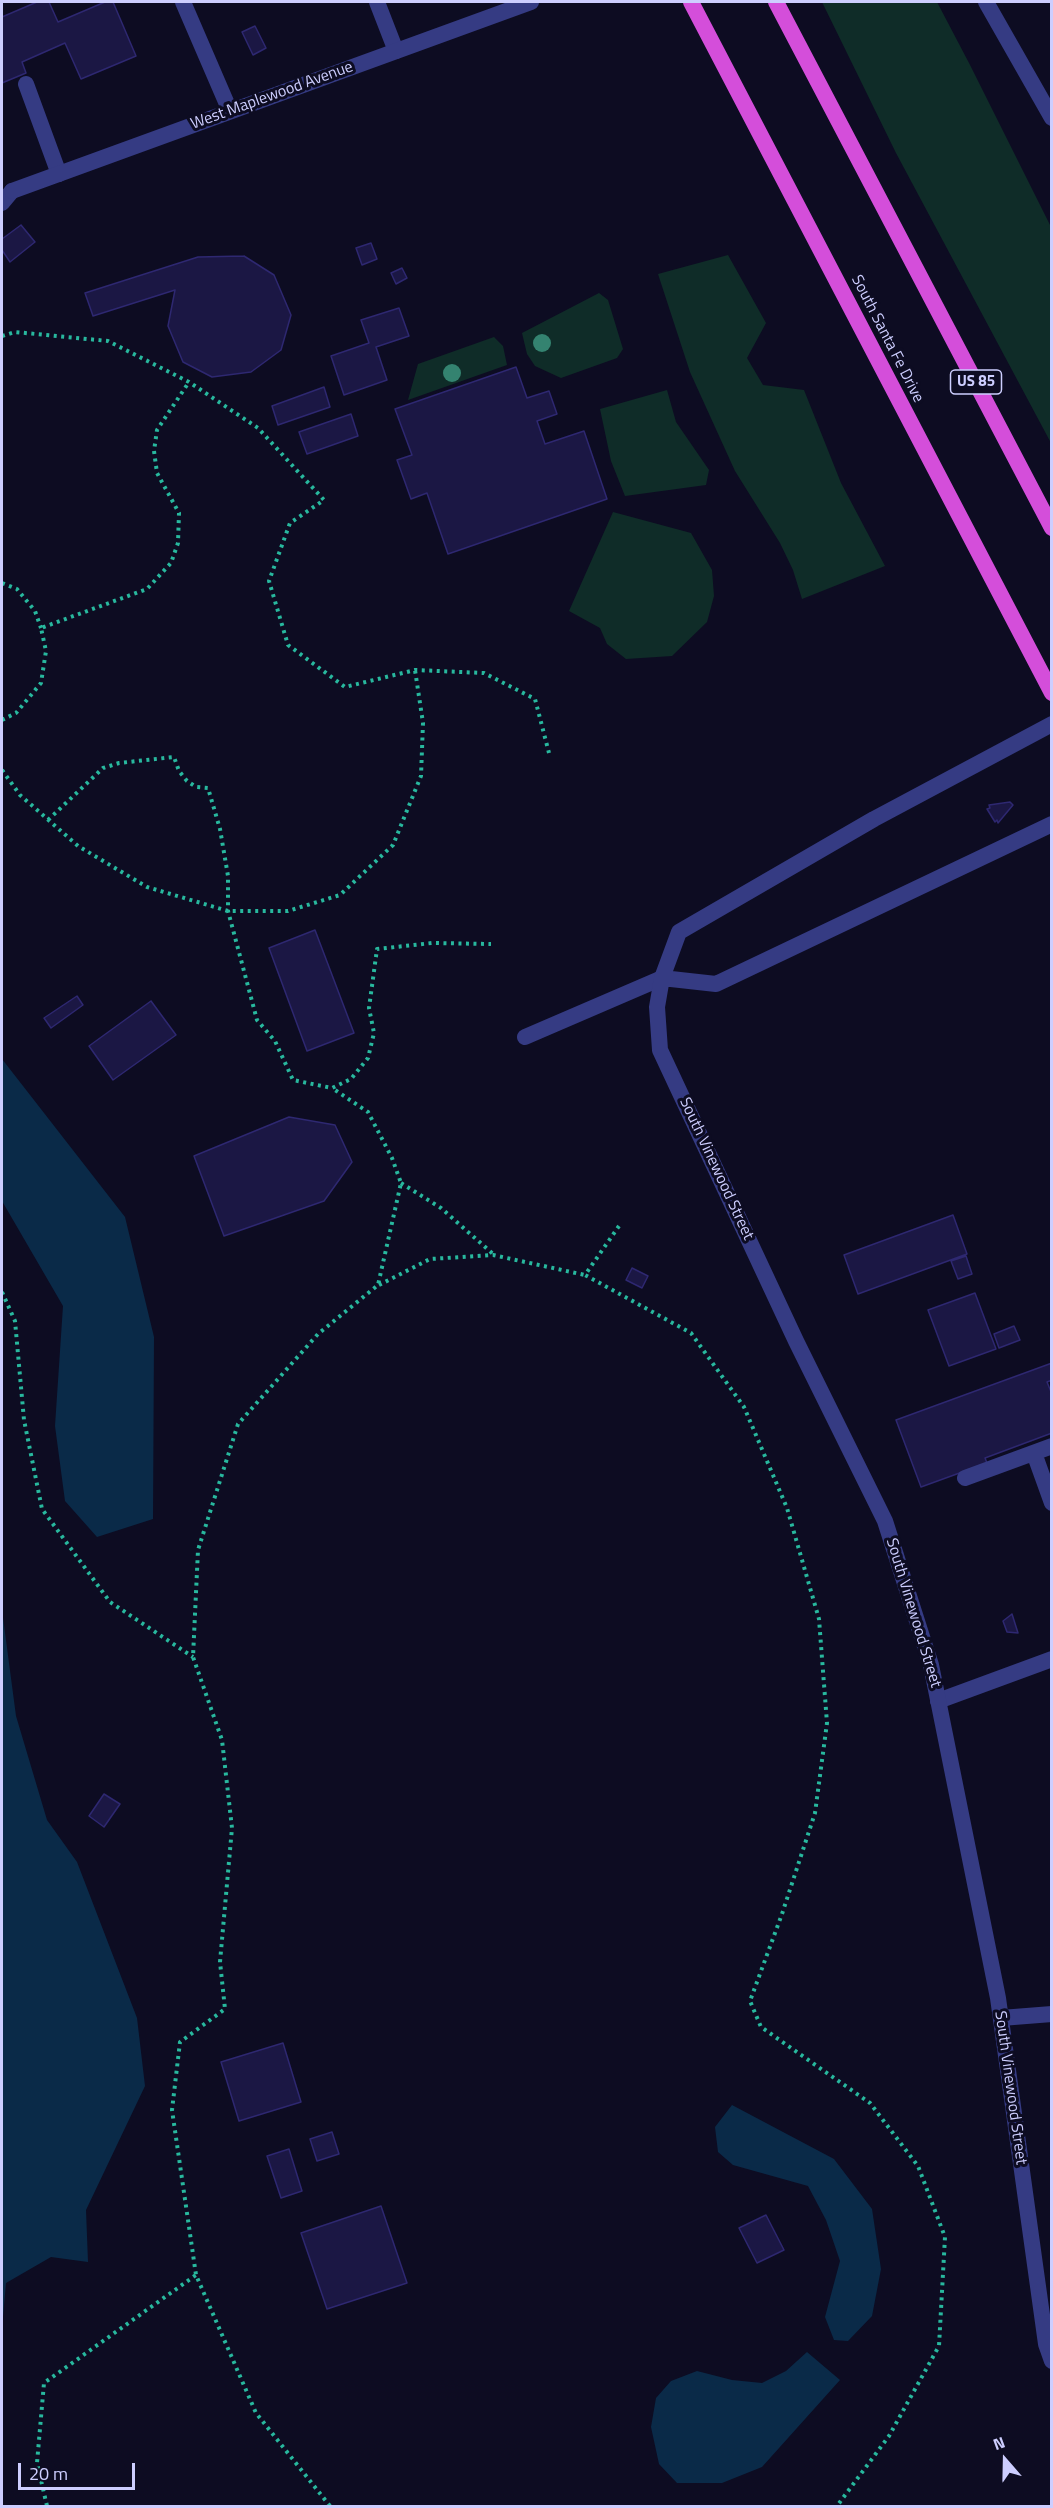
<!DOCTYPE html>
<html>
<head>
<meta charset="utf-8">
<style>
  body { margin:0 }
  #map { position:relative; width:1053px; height:2508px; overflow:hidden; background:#0d0c22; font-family:"Titillium Web",sans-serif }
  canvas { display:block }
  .frame { position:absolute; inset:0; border:3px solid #cdceff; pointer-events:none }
  .north { position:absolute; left:975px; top:2430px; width:60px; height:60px; -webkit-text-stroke:4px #0d0c22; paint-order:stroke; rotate:340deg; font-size:16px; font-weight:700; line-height:24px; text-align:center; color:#cdceff }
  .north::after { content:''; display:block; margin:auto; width:21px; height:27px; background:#cdceff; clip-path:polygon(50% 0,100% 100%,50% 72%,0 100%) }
  .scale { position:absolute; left:18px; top:2463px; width:117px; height:27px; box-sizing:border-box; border:3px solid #cdceff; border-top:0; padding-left:8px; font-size:18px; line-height:21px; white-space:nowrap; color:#cdceff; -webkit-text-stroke:4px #0d0c22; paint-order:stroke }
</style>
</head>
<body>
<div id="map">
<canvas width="1053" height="2508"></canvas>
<div class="frame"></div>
<div class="north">N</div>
<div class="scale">20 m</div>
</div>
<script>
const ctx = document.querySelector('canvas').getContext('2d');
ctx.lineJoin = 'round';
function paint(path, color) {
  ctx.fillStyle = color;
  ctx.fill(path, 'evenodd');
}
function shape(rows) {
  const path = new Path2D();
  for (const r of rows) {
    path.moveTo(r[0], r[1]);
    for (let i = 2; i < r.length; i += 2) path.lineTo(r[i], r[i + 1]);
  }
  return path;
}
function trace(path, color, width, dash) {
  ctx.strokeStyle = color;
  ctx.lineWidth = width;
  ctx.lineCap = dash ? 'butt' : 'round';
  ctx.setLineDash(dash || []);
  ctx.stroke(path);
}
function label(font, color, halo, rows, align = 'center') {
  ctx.font = font + ' "Titillium Web",sans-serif';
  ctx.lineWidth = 6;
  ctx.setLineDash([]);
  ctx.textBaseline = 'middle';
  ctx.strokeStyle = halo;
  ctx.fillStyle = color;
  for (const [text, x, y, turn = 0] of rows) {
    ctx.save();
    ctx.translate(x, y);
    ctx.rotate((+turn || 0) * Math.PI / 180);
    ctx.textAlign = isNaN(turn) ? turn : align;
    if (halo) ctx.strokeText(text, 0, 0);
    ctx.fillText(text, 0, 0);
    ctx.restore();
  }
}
paint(shape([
  [822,2,937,2,969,63,1051,227,1051,443,896,153],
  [728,255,766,323,747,358,763,385,804,390,841,483,885,566,802,599,793,570,780,543,735,471,690,372,658,274],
  [599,293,608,300,623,349,617,358,561,378,535,366,527,354,522,333],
  [494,337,503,346,507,365,408,400,418,364],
  [667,390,676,422,709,470,706,485,625,496,611,461,600,409],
  [613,512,691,533,712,570,714,596,707,622,672,656,626,659,607,644,600,628,569,611]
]), '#0f2c28');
paint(shape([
  [2,1059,125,1217,154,1337,153,1519,97,1537,65,1501,55,1426,63,1306,2,1201],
  [2,1610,16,1716,47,1820,77,1862,137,2018,145,2086,86,2210,88,2262,51,2257,6,2283,2,2328],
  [732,2105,834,2159,872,2209,881,2269,872,2316,848,2341,834,2340,825,2317,840,2261,826,2220,808,2186,733,2165,718,2152,715,2127],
  [807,2352,840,2380,762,2467,722,2483,677,2483,659,2464,651,2427,656,2398,671,2381,697,2371,732,2380,762,2383,786,2371]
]), '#0a2a48');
const building = shape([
  [37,2,49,2,58,22,105,2,113,2,136,56,81,79,65,43,22,62,26,73,2,83,2,17,37,2],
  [255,26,266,48,253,55,242,32,255,26],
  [21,225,35,242,10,262,2,250,2,239,21,225],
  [371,243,377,259,362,265,356,248,371,243],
  [244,256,274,275,291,315,281,350,251,372,212,377,183,362,168,326,175,290,93,316,85,293,198,257,244,256],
  [402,268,407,278,396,284,391,273,402,268],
  [399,308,409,336,376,347,387,380,344,395,331,356,369,343,361,320,399,308],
  [516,367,527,398,549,391,557,414,537,421,545,444,584,431,607,499,448,554,427,493,411,499,397,460,412,455,395,409,516,367],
  [324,387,330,407,278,425,272,406,324,387],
  [351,414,358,436,307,454,299,432,351,414],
  [1010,802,1013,805,998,823,997,820,995,822,987,809,990,808,989,805,1010,802],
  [315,930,354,1033,307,1051,269,948,315,930],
  [77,996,83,1005,51,1028,44,1018,77,996],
  [151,1001,176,1035,113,1080,89,1046,151,1001],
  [289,1117,335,1125,352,1162,324,1201,224,1236,194,1156,289,1117],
  [953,1215,967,1254,858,1294,844,1255,953,1215],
  [966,1256,972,1274,958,1279,951,1261,966,1256],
  [632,1268,648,1276,642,1288,626,1280,632,1268],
  [975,1293,996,1349,949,1366,928,1310,975,1293],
  [1014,1326,1020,1340,999,1348,994,1334,1014,1326],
  [1052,1363,1052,1380,1047,1382,1052,1394,1052,1433,985,1458,987,1463,921,1487,896,1420,1052,1363],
  [1012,1614,1018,1633,1007,1632,1003,1621,1012,1614],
  [104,1794,120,1804,104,1827,89,1816,104,1794],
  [283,2043,301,2102,239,2121,221,2062,283,2043],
  [332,2132,339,2154,317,2161,310,2139,332,2132],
  [289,2149,302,2191,281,2198,267,2156,289,2149],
  [381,2206,407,2283,327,2309,301,2233,381,2206],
  [766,2215,784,2250,757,2263,739,2228,766,2215]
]);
paint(building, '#1b1744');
trace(building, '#2e2871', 1.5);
trace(shape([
  [2,336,15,332,108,341,189,382,258,428,324,500,290,523,269,581,288,645,345,687,415,670,484,673,535,699,549,753],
  [2,583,17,589,35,611,41,628],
  [2,720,16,713,41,683,46,651,41,628,147,589,171,563,178,543,179,513,157,473,154,451,157,430,189,382],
  [2,770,20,795,78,846,147,887,228,911,288,911,340,895,393,845,421,776,423,723,415,670],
  [48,820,103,768,119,763,174,757,179,771,187,781,196,787,208,788,220,829,228,876,228,911,257,1020,275,1041,293,1080,332,1088,351,1079,368,1058,374,1033,369,1008,377,949,432,943,491,944],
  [401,1183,441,1208,493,1254],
  [619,1226,585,1275,691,1333,744,1407,787,1508,819,1619,827,1723,815,1813,782,1914,750,2001,761,2027,870,2103,918,2166,945,2237,939,2346,889,2436,837,2506],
  [379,1285,430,1259,493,1255,585,1275],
  [2,1292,15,1321,24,1420,42,1509,110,1602,193,1657],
  [47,2506,37,2463,44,2383,196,2275],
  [330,2506,256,2413,196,2275,172,2110,180,2042,225,2009,220,1962,232,1828,222,1740,193,1657,198,1550,238,1424,318,1334,378,1285,401,1183,392,1158,368,1112,332,1088]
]), '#28b89e', 4, [3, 4.5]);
trace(shape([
  [377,2,396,51],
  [26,84,59,174],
  [2,203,12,191],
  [525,1037,662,978],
  [1034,1453,1052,1503],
  [965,1478,1052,1446],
  [938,1701,1052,1659],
  [1001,2018,1052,2014]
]), '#353b83', 16);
trace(shape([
  [183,2,230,111],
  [986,2,1052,118],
  [12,191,531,2],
  [1052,724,874,819,679,932,662,978,657,1007,660,1050,796,1341,885,1521,931,1665,998,1998,1046,2344,1052,2361],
  [662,978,716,984,1052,824]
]), '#353b83', 16);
trace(shape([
  [691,2,1052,693],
  [776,2,1052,528]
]), '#d44eda', 16);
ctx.fillStyle = '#348370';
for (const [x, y] of [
  [542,343],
  [452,373]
]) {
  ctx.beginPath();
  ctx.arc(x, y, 9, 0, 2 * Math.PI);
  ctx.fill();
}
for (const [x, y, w] of [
  [976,382,51]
]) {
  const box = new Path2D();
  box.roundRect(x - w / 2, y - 12, w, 24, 4.5);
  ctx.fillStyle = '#0d0c22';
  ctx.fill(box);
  trace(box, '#cdceff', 1.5);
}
label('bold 15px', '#cdceff', null, [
  ["US 85",976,382]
]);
label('16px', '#cdceff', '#0d0c22', [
  ["West Maplewood Avenue",272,96,-20],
  ["South Santa Fe Drive",887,339,63],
  ["South Vinewood Street",716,1169,65],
  ["South Vinewood Street",913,1613,73],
  ["South Vinewood Street",1010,2088,82]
]);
</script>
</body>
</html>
